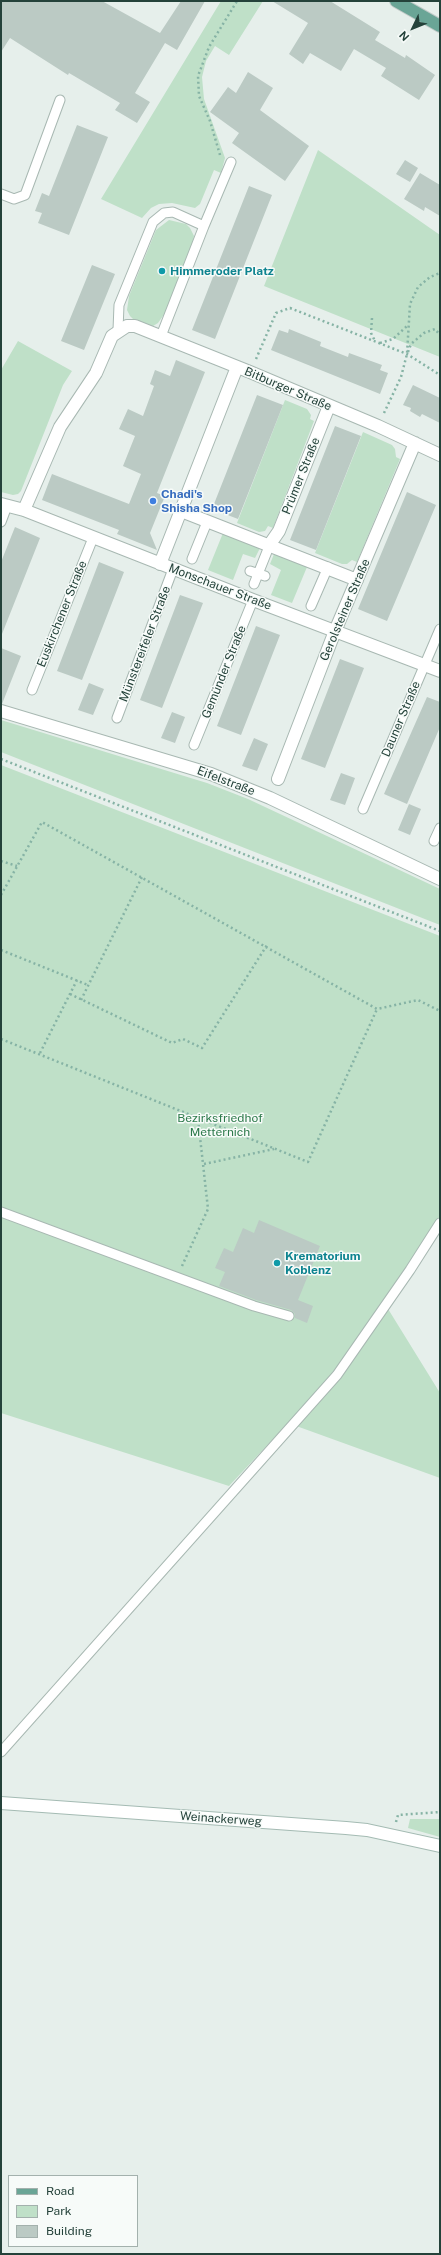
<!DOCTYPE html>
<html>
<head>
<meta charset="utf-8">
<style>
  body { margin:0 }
  #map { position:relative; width:441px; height:2255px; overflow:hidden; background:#e6efeb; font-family:"Public Sans",sans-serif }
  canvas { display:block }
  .frame { position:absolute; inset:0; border:2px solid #24423a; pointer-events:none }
  .legend { position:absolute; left:8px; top:2175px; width:130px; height:72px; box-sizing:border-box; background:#f7fbf9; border:1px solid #a3b1ad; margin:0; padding:5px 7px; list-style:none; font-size:12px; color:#24423a }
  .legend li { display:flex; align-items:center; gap:8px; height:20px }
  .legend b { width:20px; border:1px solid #a3b1ad }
  .north { position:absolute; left:393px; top:8px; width:40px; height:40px; -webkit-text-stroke:3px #f7fbf9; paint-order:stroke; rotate:227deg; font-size:11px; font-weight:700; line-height:16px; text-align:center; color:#24423a }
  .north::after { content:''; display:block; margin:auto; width:14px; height:18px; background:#24423a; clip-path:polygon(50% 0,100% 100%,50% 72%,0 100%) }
</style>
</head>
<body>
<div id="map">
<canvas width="441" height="2255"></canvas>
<div class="frame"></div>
<ul class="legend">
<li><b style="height:5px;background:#6aa596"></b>Road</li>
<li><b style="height:11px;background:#bfe0c8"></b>Park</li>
<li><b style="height:11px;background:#bbcac4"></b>Building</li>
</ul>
<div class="north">N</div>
</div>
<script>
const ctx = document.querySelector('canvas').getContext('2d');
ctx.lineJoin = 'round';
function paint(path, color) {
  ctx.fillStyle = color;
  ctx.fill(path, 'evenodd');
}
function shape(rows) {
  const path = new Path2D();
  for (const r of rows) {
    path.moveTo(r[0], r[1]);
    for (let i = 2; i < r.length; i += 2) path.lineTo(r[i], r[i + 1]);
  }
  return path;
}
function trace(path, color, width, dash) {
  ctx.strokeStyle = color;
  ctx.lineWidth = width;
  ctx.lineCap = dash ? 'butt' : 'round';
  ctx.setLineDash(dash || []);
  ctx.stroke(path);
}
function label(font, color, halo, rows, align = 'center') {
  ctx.font = font + ' "Public Sans",sans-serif';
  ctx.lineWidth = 3;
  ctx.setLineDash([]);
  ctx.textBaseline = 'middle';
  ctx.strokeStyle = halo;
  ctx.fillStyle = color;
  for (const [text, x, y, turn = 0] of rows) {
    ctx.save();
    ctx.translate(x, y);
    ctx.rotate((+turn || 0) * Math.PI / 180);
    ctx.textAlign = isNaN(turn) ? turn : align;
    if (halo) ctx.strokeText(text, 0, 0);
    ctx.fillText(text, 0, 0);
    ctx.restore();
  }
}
paint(shape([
  [221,1,263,1,229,55,215,46,206,61,202,77,204,99,225,158,221,173,214,170,200,204,195,208,172,203,159,204,151,208,142,218,101,199],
  [318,150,440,235,440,357,264,286],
  [169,220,186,224,190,228,194,236,193,242,165,313,158,323,153,326,146,325,134,320,130,316,127,310,129,296,156,230],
  [18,341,72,371,63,385,21,491,18,494,13,495,1,492,1,370],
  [285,400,307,409,311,415,310,419,314,421,273,528,268,526,265,531,259,532,237,523],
  [363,432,392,445,395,449,396,457,400,459,357,562,352,560,347,564,342,564,315,553],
  [223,533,260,548,255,558,243,554,233,580,208,570],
  [274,554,307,567,292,603,271,595,281,570,270,564],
  [1,720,207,783,248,799,440,889,440,925,1,752],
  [1,765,440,936,440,1221,385,1304,440,1393,440,1478,288,1423,229,1486,1,1413],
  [410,1819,440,1819,440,1837,408,1828]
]), '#bfe0c8');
paint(shape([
  [1,1,102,1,160,33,181,1,205,1,177,50,165,43,135,93,150,102,137,123,115,110,120,103,69,73,68,75,10,38,1,52],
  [272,1,330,1,380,32,375,40,405,58,406,55,435,75,419,100,381,76,386,68,354,49,341,71,310,53,303,64,289,54,308,23],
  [248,72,273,88,260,110,309,146,285,181,232,143,239,133,210,112,228,87,236,93],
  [77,125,108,137,69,235,38,223,42,213,35,211,42,193,49,196],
  [405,160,418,168,410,182,396,174],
  [420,173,440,185,440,216,425,207,424,211,404,199],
  [249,186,272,195,215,339,192,330],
  [92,265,115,274,84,350,61,341],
  [289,329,321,342,320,346,348,357,349,353,382,365,380,370,388,373,380,394,271,350,279,330,288,333],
  [176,360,205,372,157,493,165,496,150,533,157,550,117,534,119,530,42,500,52,474,129,504,141,474,123,466,135,436,119,429,128,409,143,416,154,386,150,384,155,370,170,376],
  [413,385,440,398,440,423,422,414,420,417,410,411,411,408,403,405],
  [257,395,283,405,238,519,212,509],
  [335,426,361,436,316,550,290,540],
  [407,492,436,505,387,621,358,609],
  [15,527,40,538,2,634,1,562],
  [99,562,124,572,82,680,57,671],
  [180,595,203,603,162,708,140,700],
  [256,626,280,635,241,735,217,726],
  [1,648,21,656,2,704,1,704],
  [340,659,364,668,325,768,301,759],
  [89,683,104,689,93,715,78,710],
  [427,697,440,702,440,727,407,804,384,794],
  [172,712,185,717,175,743,161,738],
  [254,738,268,744,257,771,242,766],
  [341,773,355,778,345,805,330,800],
  [409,804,421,809,410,835,398,830],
  [259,1220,320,1246,298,1300,313,1306,307,1323,295,1318,295,1314,291,1310,256,1300,219,1286,225,1272,215,1268,224,1248,233,1252,243,1228,254,1233]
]), '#bbcac4');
const lane = shape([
  [1,194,14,199,25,195,60,100],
  [118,330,119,305,153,222,164,213,173,212,204,226,231,162],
  [161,336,204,226],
  [1,522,7,506],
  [192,559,207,522],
  [250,571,265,576],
  [254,584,270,544],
  [311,606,328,567],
  [32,690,93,538],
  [117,718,173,569],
  [194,745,253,600],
  [363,809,440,629],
  [434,841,440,828],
  [1,1212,254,1306,289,1316],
  [1,1752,337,1375,410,1270,440,1223]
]);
const street = shape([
  [1,504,24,510,253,600,440,671],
  [24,510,60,427,96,373,112,336,127,326,135,326,250,372,378,426,440,455],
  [181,511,357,580],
  [270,544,279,531,329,406],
  [160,564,237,367],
  [1,711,211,774,270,798,440,879],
  [278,779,335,631,415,443]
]);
const secondary = shape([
  [1,1803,346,1828,367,1830,440,1846]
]);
const primary = shape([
  [396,1,440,26]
]);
trace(lane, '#a8b8b2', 11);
trace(street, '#a8b8b2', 14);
trace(secondary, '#a4bbb3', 14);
trace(primary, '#c2cac8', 14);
trace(shape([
  [220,155,210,121,199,96,198,76,209,47,237,1],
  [372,318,371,333,375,341],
  [380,343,393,339,407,326],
  [408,352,411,344,424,333,435,329,440,335],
  [256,359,276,313,290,308,407,354,440,375],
  [384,413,401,377,407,354,410,304,418,287,430,277,440,273],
  [1,759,440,931],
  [1,861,17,866],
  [1,895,42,822,377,1009,418,1000,440,1011],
  [1,950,88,985],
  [70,994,172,1043,183,1039,202,1048,267,945],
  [81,1000,142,877],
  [1,1039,308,1162,377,1009],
  [40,1053,77,980],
  [204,1164,274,1149],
  [182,1266,208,1209,198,1119],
  [396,1822,398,1815,440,1812]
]), '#86b3a5', 2.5, [2, 3]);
trace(lane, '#fff', 9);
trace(street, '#fff', 12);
trace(secondary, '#fff', 12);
trace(primary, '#6aa596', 12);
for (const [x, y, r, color] of [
  [162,271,4,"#0f9aa8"],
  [153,501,4,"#3f7fe0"],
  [277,1263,4,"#0f9aa8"]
]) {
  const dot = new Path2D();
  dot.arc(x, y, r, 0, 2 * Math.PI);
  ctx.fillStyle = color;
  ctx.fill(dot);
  trace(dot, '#f7fbf9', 1.5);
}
label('bold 12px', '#0d838f', '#f7fbf9', [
  ["Himmeroder Platz",170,271],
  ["Krematorium",285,1256],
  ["Koblenz",285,1270]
], 'left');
label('12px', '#24423a', '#f7fbf9', [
  ["Bitburger Straße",288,389,23],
  ["Prümer Straße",301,476,-68],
  ["Monschauer Straße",220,587,21],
  ["Gerolsteiner Straße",345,610,-67],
  ["Euskirchener Straße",62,614,-68],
  ["Münstereifeler Straße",145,644,-69],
  ["Gemünder Straße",224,672,-68],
  ["Dauner Straße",401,719,-67],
  ["Eifelstraße",226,781,21],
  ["Weinackerweg",221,1819,4]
]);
label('bold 12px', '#366cbe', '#f7fbf9', [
  ["Chadi's",161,494],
  ["Shisha Shop",161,508]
], 'left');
label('12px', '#2d7a4b', '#f7fbf9', [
  ["Bezirksfriedhof",220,1118],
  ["Metternich",220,1132]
]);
</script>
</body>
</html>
